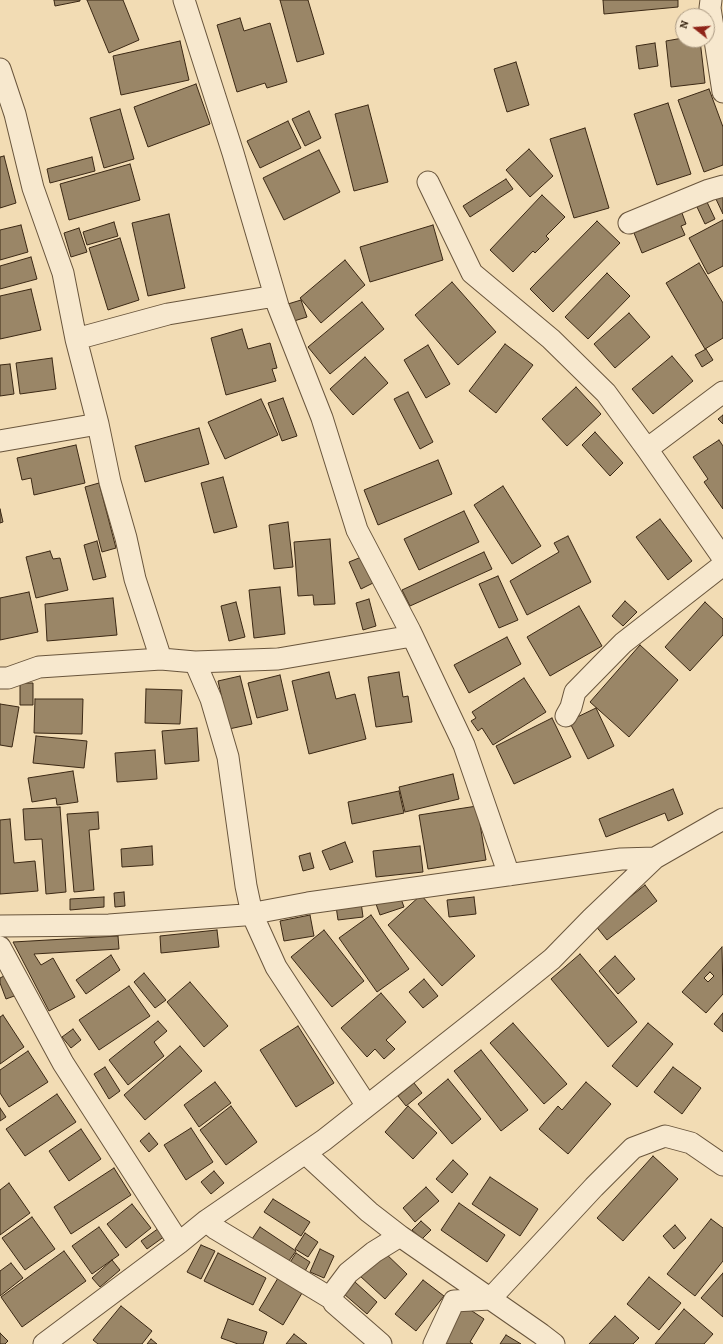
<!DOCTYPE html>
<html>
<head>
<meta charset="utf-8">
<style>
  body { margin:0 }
  #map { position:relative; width:723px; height:1344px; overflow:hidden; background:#f2dcb4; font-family:Alegreya,serif }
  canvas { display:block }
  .north { position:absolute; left:675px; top:8px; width:40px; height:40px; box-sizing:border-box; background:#f7e8ce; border:1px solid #ac9b84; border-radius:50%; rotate:287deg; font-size:11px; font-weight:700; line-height:16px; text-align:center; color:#3b2814 }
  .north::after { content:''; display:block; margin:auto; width:14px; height:18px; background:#8f2418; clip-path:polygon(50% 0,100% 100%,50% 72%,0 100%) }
</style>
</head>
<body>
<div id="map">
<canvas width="723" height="1344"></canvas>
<div class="north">N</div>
</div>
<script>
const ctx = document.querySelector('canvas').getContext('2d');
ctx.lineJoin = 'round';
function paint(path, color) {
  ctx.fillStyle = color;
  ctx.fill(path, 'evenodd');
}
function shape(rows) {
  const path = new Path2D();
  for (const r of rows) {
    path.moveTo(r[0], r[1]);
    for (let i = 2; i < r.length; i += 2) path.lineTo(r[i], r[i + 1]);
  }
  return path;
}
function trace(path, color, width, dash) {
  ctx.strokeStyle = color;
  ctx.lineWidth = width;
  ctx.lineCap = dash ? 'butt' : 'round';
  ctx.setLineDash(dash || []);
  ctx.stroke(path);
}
const building = shape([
  [54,0,80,0,80,1,55,6,54,0],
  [87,0,123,0,139,40,109,53,87,0],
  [280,0,308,0,324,54,297,62,280,0],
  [603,0,678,0,678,7,604,14,603,0],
  [240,18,244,31,270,23,287,82,267,88,265,83,237,92,217,25,240,18],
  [683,38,683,40,700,40,705,83,671,87,666,41,683,38],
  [180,41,189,80,121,95,113,56,180,41],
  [655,43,658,66,639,69,636,46,655,43],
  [516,62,529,105,507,112,494,69,516,62],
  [196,84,210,124,148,147,134,107,196,84],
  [709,89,723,127,723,165,704,172,678,100,709,89],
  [668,103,691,174,657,185,634,114,668,103],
  [368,105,388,182,354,191,335,114,368,105],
  [120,109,134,159,104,168,90,118,120,109],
  [309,111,321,138,305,146,292,119,309,111],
  [288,121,301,148,260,168,247,141,288,121],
  [585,128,609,208,574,218,550,139,585,128],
  [529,149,553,176,530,197,506,170,529,149],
  [319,150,340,192,284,220,263,178,319,150],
  [4,156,16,203,0,208,0,157,4,156],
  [92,157,95,171,50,183,47,169,92,157],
  [130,164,140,200,69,220,60,184,130,164],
  [506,179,513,189,470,217,463,206,506,179],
  [723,193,723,214,715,197,723,193],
  [542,195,565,217,546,236,549,239,535,253,533,251,513,272,490,250,542,195],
  [707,202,715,219,705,224,697,207,707,202],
  [682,213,686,224,681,226,685,235,642,253,634,233,682,213],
  [169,214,185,288,148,296,132,223,169,214],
  [723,220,723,266,708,274,689,238,723,220],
  [597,221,620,243,553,312,530,289,597,221],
  [114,222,118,236,87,245,83,232,114,222],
  [21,225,28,252,0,260,0,230,21,225],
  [433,225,443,260,370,282,360,247,433,225],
  [79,228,87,252,71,257,64,233,79,228],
  [120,238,139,300,108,310,89,248,120,238],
  [31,257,37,279,0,289,0,266,31,257],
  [345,260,365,285,321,323,300,298,345,260],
  [699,263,723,303,723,338,705,349,666,283,699,263],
  [607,273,630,296,588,339,565,317,607,273],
  [452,282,496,332,458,365,415,315,452,282],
  [31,289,41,330,0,339,0,296,31,289],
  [301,300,307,317,294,321,288,304,301,300],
  [362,302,384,329,330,374,308,347,362,302],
  [629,313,650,337,615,368,594,344,629,313],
  [242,329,248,349,270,343,277,368,272,369,276,381,226,395,211,338,242,329],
  [505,344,533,365,496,413,469,391,505,344],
  [428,345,450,384,426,398,404,360,428,345],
  [706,349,713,360,702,367,695,355,706,349],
  [672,356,693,381,653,414,632,389,672,356],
  [365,357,388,383,353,415,330,389,365,357],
  [52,358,56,389,20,394,16,363,52,358],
  [10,364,14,394,0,396,0,365,10,364],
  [576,387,601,414,567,446,542,419,576,387],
  [408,392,433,442,420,449,394,399,408,392],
  [283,398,297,436,282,441,268,403,283,398],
  [261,399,278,435,225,459,208,422,261,399],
  [723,415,723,424,718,419,723,415],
  [199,428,209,464,145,482,135,446,199,428],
  [595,432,623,463,610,476,582,445,595,432],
  [719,440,723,446,723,509,704,482,708,479,693,457,719,440],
  [76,445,85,483,34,495,31,478,22,480,17,458,76,445],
  [438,460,452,494,378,525,364,490,438,460],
  [223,477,237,527,214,533,201,483,223,477],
  [99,483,116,548,102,552,85,487,99,483],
  [503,486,541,546,512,564,474,505,503,486],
  [0,509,3,522,0,523,0,509],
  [464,511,479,542,419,570,404,539,464,511],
  [660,519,692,561,668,580,636,537,660,519],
  [288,522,293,567,274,569,269,525,288,522],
  [568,536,591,582,527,615,510,581,559,552,554,543,568,536],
  [330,539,335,604,314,605,313,595,298,596,294,542,330,539],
  [97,541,106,577,93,580,84,545,97,541],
  [50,551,53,559,60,558,68,590,36,598,26,557,50,551],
  [484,552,492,569,410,606,402,590,484,552],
  [364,556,375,582,361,589,349,562,364,556],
  [498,576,518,620,499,628,479,584,498,576],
  [280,587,285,634,254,638,249,590,280,587],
  [29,592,38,632,0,640,0,598,29,592],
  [113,598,117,635,47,641,45,604,113,598],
  [369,599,376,626,363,630,356,603,369,599],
  [625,601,637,612,623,626,612,616,625,601],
  [236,602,245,637,229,641,221,606,236,602],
  [705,602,723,619,723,635,690,671,665,647,705,602],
  [579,606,602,646,550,676,527,637,579,606],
  [507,637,521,664,469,693,454,665,507,637],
  [640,645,678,680,629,737,590,702,640,645],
  [329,672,336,699,355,694,366,739,309,754,292,681,329,672],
  [399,672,403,697,408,696,412,722,376,727,368,677,399,672],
  [280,675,288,710,257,718,248,683,280,675],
  [240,676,252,724,229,729,218,681,240,676],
  [524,678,546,712,493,745,482,728,478,731,471,721,476,718,472,712,524,678],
  [20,683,33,683,33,705,20,705,20,683],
  [146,689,182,690,180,724,145,723,146,689],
  [35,699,83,699,82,734,34,733,35,699],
  [0,704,19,707,12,747,0,745,0,704],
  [596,708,614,746,588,759,569,721,596,708],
  [552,718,571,757,514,784,496,746,552,718],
  [197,728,199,761,165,764,162,731,197,728],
  [36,736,87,741,84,768,33,763,36,736],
  [155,750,157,779,117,782,115,753,155,750],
  [73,771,78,802,57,805,56,798,32,802,28,778,73,771],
  [453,774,459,799,405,812,399,787,453,774],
  [673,789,683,814,668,821,665,813,606,837,599,819,673,789],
  [399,791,404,813,352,824,348,802,399,791],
  [477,806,486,860,428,869,419,815,477,806],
  [60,807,66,892,46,894,42,839,25,840,23,809,60,807],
  [98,812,99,829,89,830,94,890,74,892,67,814,98,812],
  [10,819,14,863,35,861,38,891,0,894,0,820,10,819],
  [345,842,353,862,330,870,322,851,345,842],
  [152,846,153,865,122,867,121,849,152,846],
  [420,846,423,872,376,877,373,851,420,846],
  [310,853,314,868,303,871,299,856,310,853],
  [645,885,657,901,607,940,595,925,645,885],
  [124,892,125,906,115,907,114,893,124,892],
  [421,895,475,956,442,986,388,925,421,895],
  [400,896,404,907,380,915,376,904,400,896],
  [104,897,104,907,70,910,70,899,104,897],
  [474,897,476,914,449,917,447,900,474,897],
  [361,902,363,917,338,920,336,906,361,902],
  [310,915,314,936,284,941,280,921,310,915],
  [371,915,409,969,377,992,339,938,371,915],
  [217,930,219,947,161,953,160,936,217,930],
  [324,930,364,981,332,1007,291,957,324,930],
  [118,936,119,949,34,954,41,965,53,958,75,997,49,1011,13,942,118,936],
  [722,947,723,994,706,1013,682,992,722,947],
  [710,972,714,976,708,982,704,978,710,972],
  [580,954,637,1022,608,1047,551,979,580,954],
  [111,955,120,970,86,994,76,980,111,955],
  [615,956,635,979,618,994,599,971,615,956],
  [144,973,166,1000,155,1008,134,982,144,973],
  [8,974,17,995,6,999,0,983,0,978,8,974],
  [424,979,438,996,423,1008,409,992,424,979],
  [190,982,228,1026,204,1047,167,1002,190,982],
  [129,986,150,1016,99,1050,79,1020,129,986],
  [381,993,406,1022,386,1040,395,1049,384,1059,375,1049,367,1057,341,1028,381,993],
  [723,1013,723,1032,714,1024,723,1013],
  [3,1015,24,1047,0,1064,0,1017,3,1015],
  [158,1021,167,1031,154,1042,164,1056,128,1085,109,1060,158,1021],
  [513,1023,567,1084,544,1104,490,1043,513,1023],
  [648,1023,673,1044,637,1087,612,1066,648,1023],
  [298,1026,334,1083,296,1107,260,1050,298,1026],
  [73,1029,81,1040,71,1048,62,1037,73,1029],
  [180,1046,202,1071,145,1120,124,1095,180,1046],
  [481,1050,528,1110,501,1131,454,1071,481,1050],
  [28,1051,48,1082,9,1107,0,1093,0,1070,28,1051],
  [105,1067,120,1091,109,1099,94,1074,105,1067],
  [673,1067,701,1088,682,1114,654,1092,673,1067],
  [448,1079,481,1119,452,1144,418,1104,448,1079],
  [215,1082,231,1103,199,1127,184,1105,215,1082],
  [586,1082,611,1104,568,1154,539,1129,558,1106,562,1110,586,1082],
  [414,1083,422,1093,406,1106,398,1096,414,1083],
  [57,1094,76,1122,25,1156,6,1129,57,1094],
  [231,1106,257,1142,226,1165,200,1130,231,1106],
  [408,1106,437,1133,413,1159,385,1132,408,1106],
  [0,1108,6,1117,0,1121,0,1108],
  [191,1128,213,1162,186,1180,164,1145,191,1128],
  [81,1129,101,1159,69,1181,49,1151,81,1129],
  [149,1133,158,1144,149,1152,140,1141,149,1133],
  [653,1156,678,1179,623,1241,597,1218,653,1156],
  [453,1160,468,1174,452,1193,436,1179,453,1160],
  [114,1168,131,1195,71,1234,54,1207,114,1168],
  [214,1171,224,1183,211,1194,201,1182,214,1171],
  [490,1177,538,1209,520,1236,472,1204,490,1177],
  [9,1183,30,1213,0,1235,0,1190,9,1183],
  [426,1187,439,1201,415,1222,403,1208,426,1187],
  [273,1199,310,1222,301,1236,264,1212,273,1199],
  [459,1203,505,1235,487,1262,441,1230,459,1203],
  [132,1204,151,1228,126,1248,107,1224,132,1204],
  [32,1217,55,1249,25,1270,2,1238,32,1217],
  [711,1219,723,1228,723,1261,695,1296,667,1274,711,1219],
  [421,1221,431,1230,422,1239,412,1230,421,1221],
  [675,1225,686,1238,674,1249,663,1236,675,1225],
  [99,1227,119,1255,92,1274,72,1246,99,1227],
  [260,1227,296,1251,286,1265,250,1242,260,1227],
  [159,1228,165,1236,147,1249,141,1241,159,1228],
  [305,1233,318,1242,308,1257,295,1249,305,1233],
  [201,1245,215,1251,201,1279,187,1272,201,1245],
  [320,1249,334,1256,324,1278,310,1272,320,1249],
  [64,1251,86,1281,22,1327,1,1297,64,1251],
  [383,1251,407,1274,385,1299,360,1276,383,1251],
  [218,1253,266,1278,253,1305,204,1281,218,1253],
  [296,1253,310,1262,304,1273,289,1264,296,1253],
  [112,1260,120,1270,100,1287,92,1278,112,1260],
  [11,1263,23,1278,0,1296,0,1271,11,1263],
  [281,1273,305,1288,283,1325,259,1310,281,1273],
  [723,1273,723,1317,701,1298,723,1273],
  [649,1277,681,1303,659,1330,627,1304,649,1277],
  [423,1280,444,1296,416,1331,395,1314,423,1280],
  [355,1282,377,1302,367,1314,344,1294,355,1282],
  [463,1305,484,1319,470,1342,473,1344,439,1344,463,1305],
  [121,1306,152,1331,142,1344,98,1344,93,1340,121,1306],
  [684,1309,713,1334,704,1344,655,1344,684,1309],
  [615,1316,639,1338,633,1344,589,1344,615,1316],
  [228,1319,267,1332,263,1344,238,1344,221,1338,228,1319],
  [0,1333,8,1341,5,1344,0,1344,0,1333],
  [294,1334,307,1344,286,1344,294,1334],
  [506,1335,521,1344,500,1344,506,1335],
  [151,1339,157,1344,147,1344,151,1339]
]);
paint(building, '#9a8667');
trace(building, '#3b2814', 1);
const minor = shape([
  [184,0,233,153,278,306,322,418,357,530,410,631,464,745,509,875],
  [711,0,710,8,723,92],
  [0,69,15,114,33,188,63,273,76,339,98,424,110,482,126,538,135,579,161,659],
  [428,182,472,273,551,339,606,393,647,449,723,558],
  [629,223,709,190,723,186],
  [76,339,168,314,275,296],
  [0,441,98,424],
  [647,449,723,392],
  [195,662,211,699,228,757,246,886,252,914,276,967,367,1106],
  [0,678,8,678,39,667,161,659,195,662,278,659,412,636],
  [566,716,571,707,575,692,623,643,723,565],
  [0,926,109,925,244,915,308,903,621,859,655,858],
  [0,947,63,1063,179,1243],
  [305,1153,369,1212,400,1236,374,1252,348,1273,333,1293,332,1299,334,1303,381,1344],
  [206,1221,216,1229,332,1299],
  [400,1236,541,1334,554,1344],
  [44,1344,179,1243,206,1221,324,1140,480,1017,552,959,592,918,655,858,723,819],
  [434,1344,454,1301,490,1299,594,1187,633,1148,665,1136,691,1143,723,1165]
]);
trace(minor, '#69553c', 23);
trace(minor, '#f7e8ce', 21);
</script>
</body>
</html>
